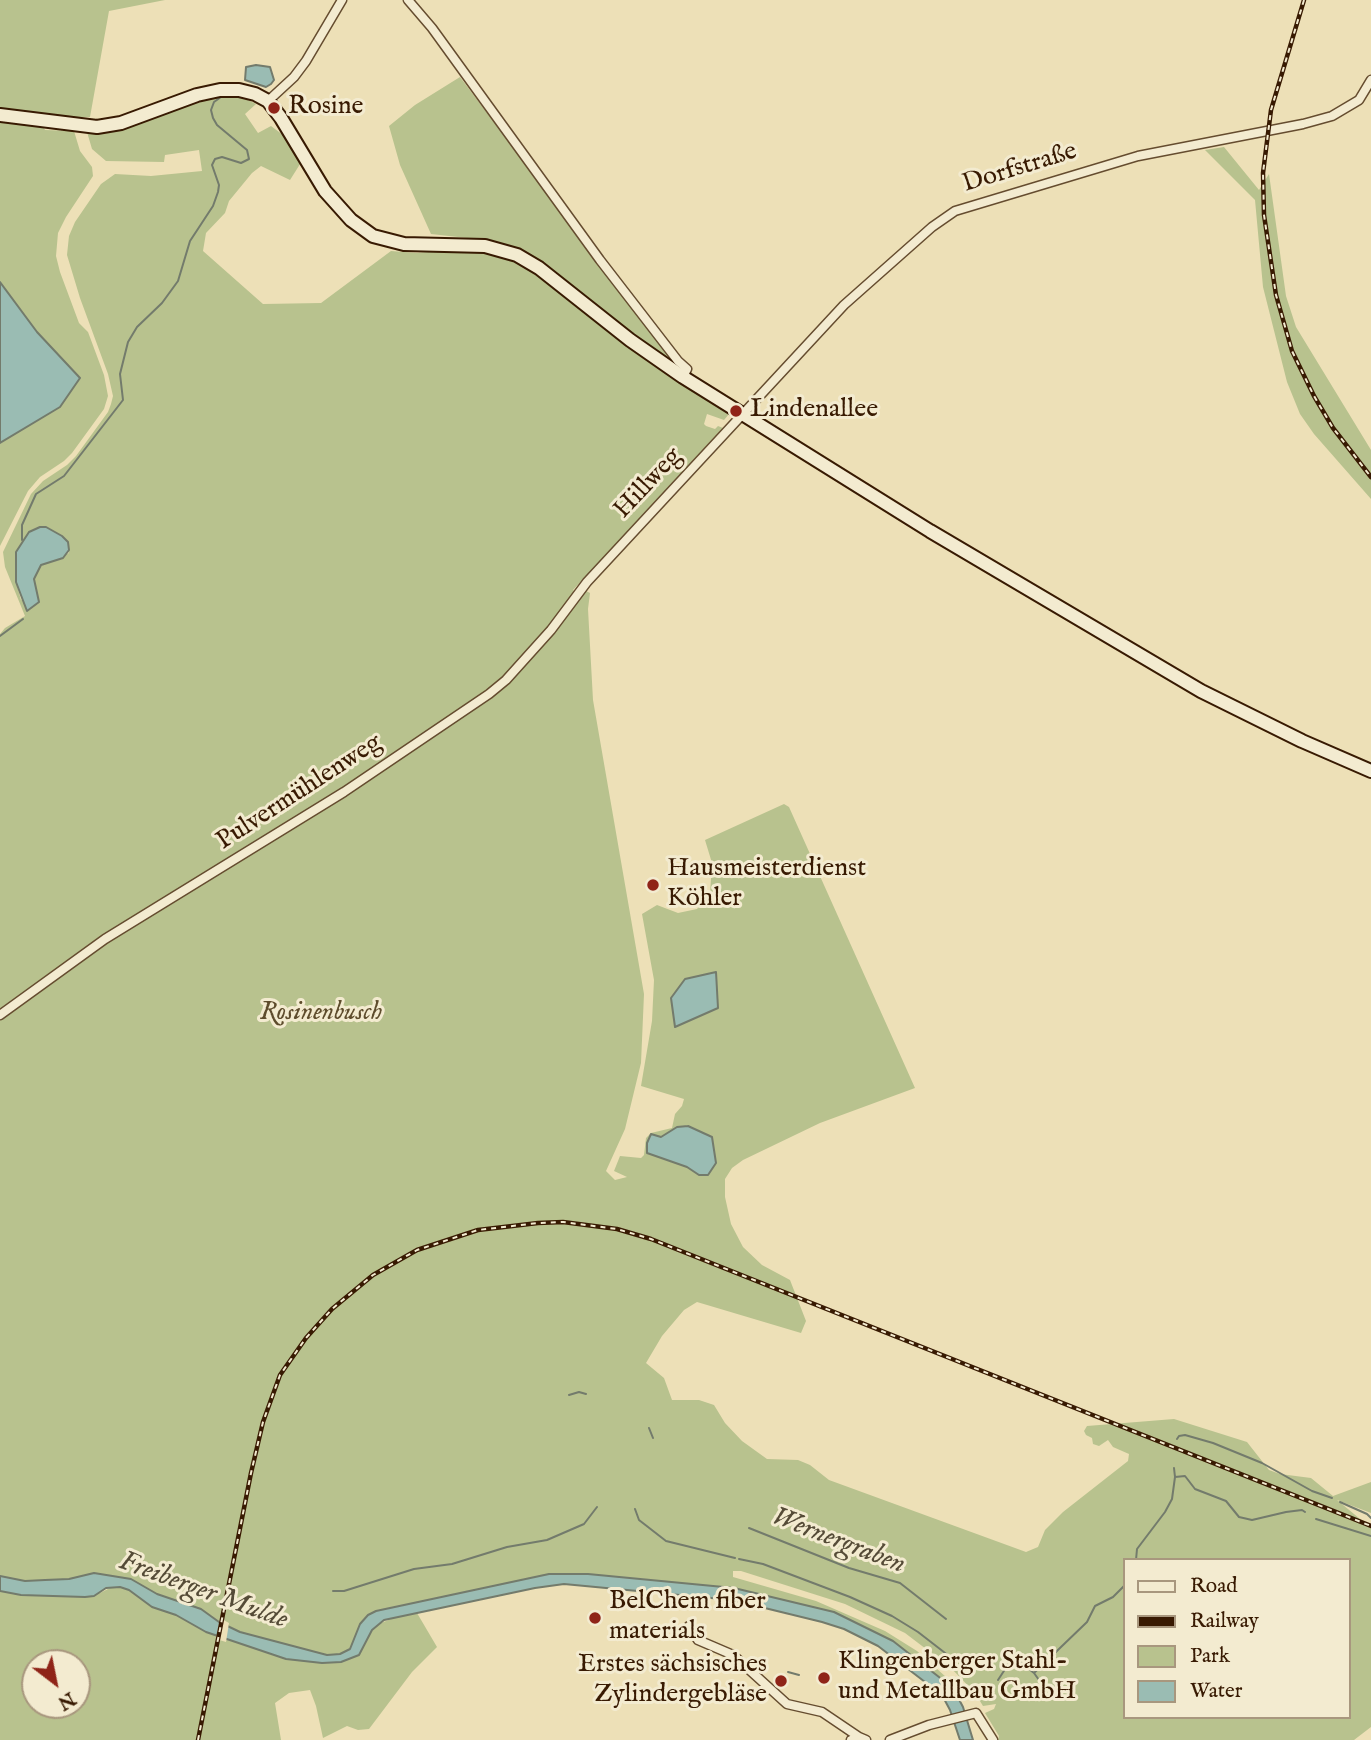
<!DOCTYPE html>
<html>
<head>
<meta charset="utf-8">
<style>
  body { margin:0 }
  #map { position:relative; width:1371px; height:1740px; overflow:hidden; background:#ede0b7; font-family:"IM FELL English",serif }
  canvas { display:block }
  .legend { position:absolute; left:1123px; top:1558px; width:228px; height:161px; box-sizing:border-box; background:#f3ebd0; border:2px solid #a8977e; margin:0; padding:9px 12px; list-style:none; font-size:21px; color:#381a02 }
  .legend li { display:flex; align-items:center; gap:14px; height:35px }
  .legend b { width:35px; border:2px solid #a8977e }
  .north { position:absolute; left:21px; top:1649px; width:70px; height:70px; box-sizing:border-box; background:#f3ebd0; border:2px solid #a8977e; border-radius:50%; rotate:148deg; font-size:19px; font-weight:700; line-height:28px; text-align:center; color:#381a02 }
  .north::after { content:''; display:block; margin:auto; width:24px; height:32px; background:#8f2418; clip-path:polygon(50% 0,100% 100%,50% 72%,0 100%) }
</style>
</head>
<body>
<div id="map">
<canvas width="1371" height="1740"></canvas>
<ul class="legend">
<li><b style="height:9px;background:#f3ebd0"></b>Road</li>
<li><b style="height:9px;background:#381a02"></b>Railway</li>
<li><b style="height:19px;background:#b8c28e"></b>Park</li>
<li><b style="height:19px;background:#9abcb3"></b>Water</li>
</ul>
<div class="north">N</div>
</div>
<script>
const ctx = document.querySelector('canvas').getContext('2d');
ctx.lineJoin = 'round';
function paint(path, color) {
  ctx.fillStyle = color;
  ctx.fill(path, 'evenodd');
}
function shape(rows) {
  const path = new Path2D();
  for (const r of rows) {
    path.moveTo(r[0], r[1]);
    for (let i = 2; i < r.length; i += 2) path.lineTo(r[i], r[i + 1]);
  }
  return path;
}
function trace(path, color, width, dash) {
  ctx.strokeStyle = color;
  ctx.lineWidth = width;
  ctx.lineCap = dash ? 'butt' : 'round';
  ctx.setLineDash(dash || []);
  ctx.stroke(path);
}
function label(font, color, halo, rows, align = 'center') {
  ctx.font = font + ' "IM FELL English",serif';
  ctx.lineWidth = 6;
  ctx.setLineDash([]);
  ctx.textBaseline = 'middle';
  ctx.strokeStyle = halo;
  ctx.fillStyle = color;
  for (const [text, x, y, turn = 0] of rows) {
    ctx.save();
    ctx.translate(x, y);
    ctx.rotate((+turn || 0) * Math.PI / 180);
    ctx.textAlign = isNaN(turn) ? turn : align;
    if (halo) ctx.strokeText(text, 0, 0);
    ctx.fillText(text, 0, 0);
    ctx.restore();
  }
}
paint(shape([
  [0,0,165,0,109,11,90,117,70,117,0,110],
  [460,77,681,371,625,333,543,265,518,248,494,241,431,234,400,165,389,126,415,105],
  [224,94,236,94,256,104,245,114,258,133,271,126,287,138,302,161,290,180,261,166,252,173,229,201,225,213,206,233,203,251,263,304,321,303,391,251,417,253,472,248,492,250,531,268,660,370,729,414,724,420,707,414,704,424,706,426,715,429,718,426,723,428,573,590,581,596,586,591,590,593,588,609,593,700,644,994,641,1063,625,1129,606,1171,615,1180,627,1177,614,1171,620,1156,641,1158,644,1155,646,1138,651,1133,672,1128,675,1114,682,1106,684,1099,641,1086,652,1021,654,980,642,914,657,905,678,913,697,909,710,894,712,863,705,840,784,804,789,807,915,1088,820,1123,743,1160,732,1168,725,1179,725,1197,731,1224,743,1247,762,1265,790,1280,806,1321,801,1333,697,1302,684,1310,662,1336,646,1363,664,1378,672,1400,699,1400,714,1405,725,1423,742,1441,767,1459,798,1460,810,1465,829,1480,1026,1552,1038,1547,1045,1530,1063,1512,1128,1461,1129,1454,1113,1447,1108,1440,1099,1446,1093,1444,1092,1438,1086,1435,1084,1431,1087,1426,1174,1419,1247,1442,1269,1470,1280,1474,1311,1478,1333,1496,1371,1482,1371,1513,1337,1500,1371,1528,1371,1727,1354,1740,998,1740,999,1736,985,1713,994,1709,996,1704,983,1706,975,1693,951,1668,905,1633,845,1604,741,1571,733,1571,733,1577,816,1601,885,1631,917,1651,956,1686,953,1688,893,1641,834,1612,734,1588,588,1574,549,1574,376,1611,354,1638,350,1649,340,1654,327,1655,240,1632,219,1622,201,1609,157,1594,131,1579,94,1573,69,1579,45,1580,25,1581,0,1576,0,634,5,628,25,616,5,567,3,552,31,494,43,481,67,465,76,456,108,412,111,404,113,396,108,374,80,298,67,255,69,236,75,222,101,184,115,174,151,176,202,171,199,150,165,155,164,162,106,161,92,149,87,132,89,130,122,127],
  [46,527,62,536,69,553,41,565,34,579,37,591,21,600,16,582,16,552,29,532],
  [1124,1560,1348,1560,1348,1717,1124,1717],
  [0,122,43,126,45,130,74,131,80,151,92,167,93,176,66,217,58,233,56,256,60,272,79,323,88,332,104,375,108,396,104,409,72,453,64,461,40,477,28,491,0,546,0,443,60,407,80,378,37,332,0,282],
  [1224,147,1259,190,1269,174,1286,296,1296,327,1371,450,1371,499,1314,434,1300,414,1287,382,1263,287,1255,200,1205,150],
  [114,1586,129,1590,152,1607,176,1615,206,1632,286,1659,341,1662,376,1625,396,1617,417,1613,437,1647,412,1672,369,1729,358,1730,347,1726,323,1738,316,1706,310,1690,289,1693,275,1703,281,1740,0,1740,0,1591,21,1595,54,1595,100,1593],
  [35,1663,77,1663,77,1705,35,1705]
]), '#b8c28e');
const water = shape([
  [256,65,270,67,274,80,271,84,266,87,245,80,246,67,256,65],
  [0,282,37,332,80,378,60,407,0,443,0,282],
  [40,527,46,527,62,536,68,542,69,550,63,558,41,565,34,579,39,602,27,611,16,582,16,552,29,532,40,527],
  [716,972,718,1008,675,1027,671,998,685,979,716,972],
  [688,1126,712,1137,716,1163,708,1175,699,1175,687,1167,647,1153,647,1143,651,1134,661,1137,677,1127,688,1126],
  [94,1573,131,1579,157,1594,201,1609,219,1622,240,1632,327,1655,340,1654,350,1649,360,1624,368,1615,376,1611,549,1574,588,1574,734,1588,834,1612,893,1641,953,1688,963,1707,973,1740,960,1740,950,1710,942,1695,878,1646,844,1629,822,1622,732,1600,564,1584,535,1588,384,1620,372,1630,359,1655,341,1662,322,1663,286,1659,206,1632,176,1615,152,1607,129,1590,120,1587,106,1588,94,1596,85,1597,21,1595,0,1591,0,1576,25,1581,45,1580,69,1579,94,1573]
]);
paint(water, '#9abcb3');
trace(water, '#737b6c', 2);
paint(shape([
  [220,1618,229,1623,226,1642,216,1639]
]), '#ede0b7');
trace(shape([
  [22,540,22,525,36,494,64,476,123,400,120,374,128,342,137,327,162,303,178,281,190,241,213,206,218,192,219,185,212,165,215,159,222,157,241,163,249,159,247,150,217,125,213,118,211,110,214,102,221,97],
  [0,636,23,619],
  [569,1395,579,1392,586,1394],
  [649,1428,653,1438],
  [1177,1439,1179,1436,1185,1435,1213,1443,1262,1463,1312,1491,1332,1498],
  [1174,1468,1175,1477],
  [1340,1502,1367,1514,1371,1518],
  [635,1509,639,1520,666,1541,735,1558],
  [1316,1519,1371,1536],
  [749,1528,849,1568,900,1583,946,1619],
  [739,1559,763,1564,850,1597,892,1616,918,1632,949,1656],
  [1136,1560,1137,1549,1165,1512,1172,1499,1175,1477,1185,1476,1195,1489,1226,1501,1239,1517,1252,1520,1286,1512,1302,1510,1305,1512],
  [333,1591,344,1591,414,1569,452,1564,507,1547,547,1540,584,1524,597,1507],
  [1011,1655,1034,1673,1039,1680],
  [788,1672,799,1675],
  [1034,1673,1087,1622,1095,1606,1113,1597,1124,1586],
  [998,1680,1013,1657],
  [1041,1682,1043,1685]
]), '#737b6c', 2);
const street = shape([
  [408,0,432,28,600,260,678,361,687,369,683,377],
  [268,101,294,77,306,61,342,0],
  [0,1015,105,939,344,792,489,694,506,680,551,630,587,582,844,305,932,227,955,211,1138,156,1303,124,1332,116,1359,100,1371,80],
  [689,1626,698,1640,733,1655,787,1704,822,1712,859,1737],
  [851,1740,859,1737,866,1740],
  [890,1740,929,1725,976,1713,993,1740]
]);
const secondary = shape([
  [0,115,97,127,121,123,197,95,220,90,239,90,255,94,268,101,281,118,325,191,351,220,373,236,404,244,485,246,517,255,539,268,630,340,683,377,930,531,1201,691,1302,741,1371,771]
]);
trace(street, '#654c2f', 11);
trace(secondary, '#381a02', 16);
trace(street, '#f3ebd0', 8);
trace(secondary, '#f3ebd0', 12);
const rail = shape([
  [1304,0,1271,110,1263,173,1264,215,1276,295,1292,351,1314,396,1333,428,1371,477],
  [198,1740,251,1473,263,1422,280,1375,306,1338,332,1309,373,1275,417,1250,478,1230,538,1223,563,1222,617,1229,651,1239,1371,1526]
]);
trace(rail, '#381a02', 4.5);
trace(rail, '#f3ebd0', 2, [5]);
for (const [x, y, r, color] of [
  [274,108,7,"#8f2418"],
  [736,411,7,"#8f2418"],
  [653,885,7,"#8f2418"],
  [595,1618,7,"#8f2418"],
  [824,1678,7,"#8f2418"],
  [781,1681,7,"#8f2418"]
]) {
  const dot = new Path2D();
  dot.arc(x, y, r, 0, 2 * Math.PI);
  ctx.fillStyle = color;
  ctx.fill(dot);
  trace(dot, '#f3ebd0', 2.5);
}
label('26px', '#381a02', '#f3ebd0', [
  ["Rosine",288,108],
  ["Lindenallee",750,411],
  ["Hausmeisterdienst",667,870],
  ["Köhler",667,900],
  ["BelChem fiber",609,1603],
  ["materials",609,1633],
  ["Klingenberger Stahl-",838,1663],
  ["und Metallbau GmbH",838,1693],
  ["Erstes sächsisches",767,1666,"right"],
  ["Zylindergebläse",767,1696,"right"]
], 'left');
label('26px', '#381a02', '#f3ebd0', [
  ["Dorfstraße",1020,169,-17],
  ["Hillweg",649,484,-47],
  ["Pulvermühlenweg",300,793,-33]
]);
label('italic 26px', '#5e4c2c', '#f3ebd0', [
  ["Rosinenbusch",321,1014]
]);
label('italic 28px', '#554b37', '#f3ebd0', [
  ["Wernergraben",838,1542,21],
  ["Freiberger Mulde",203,1592,20]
]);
</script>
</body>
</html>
